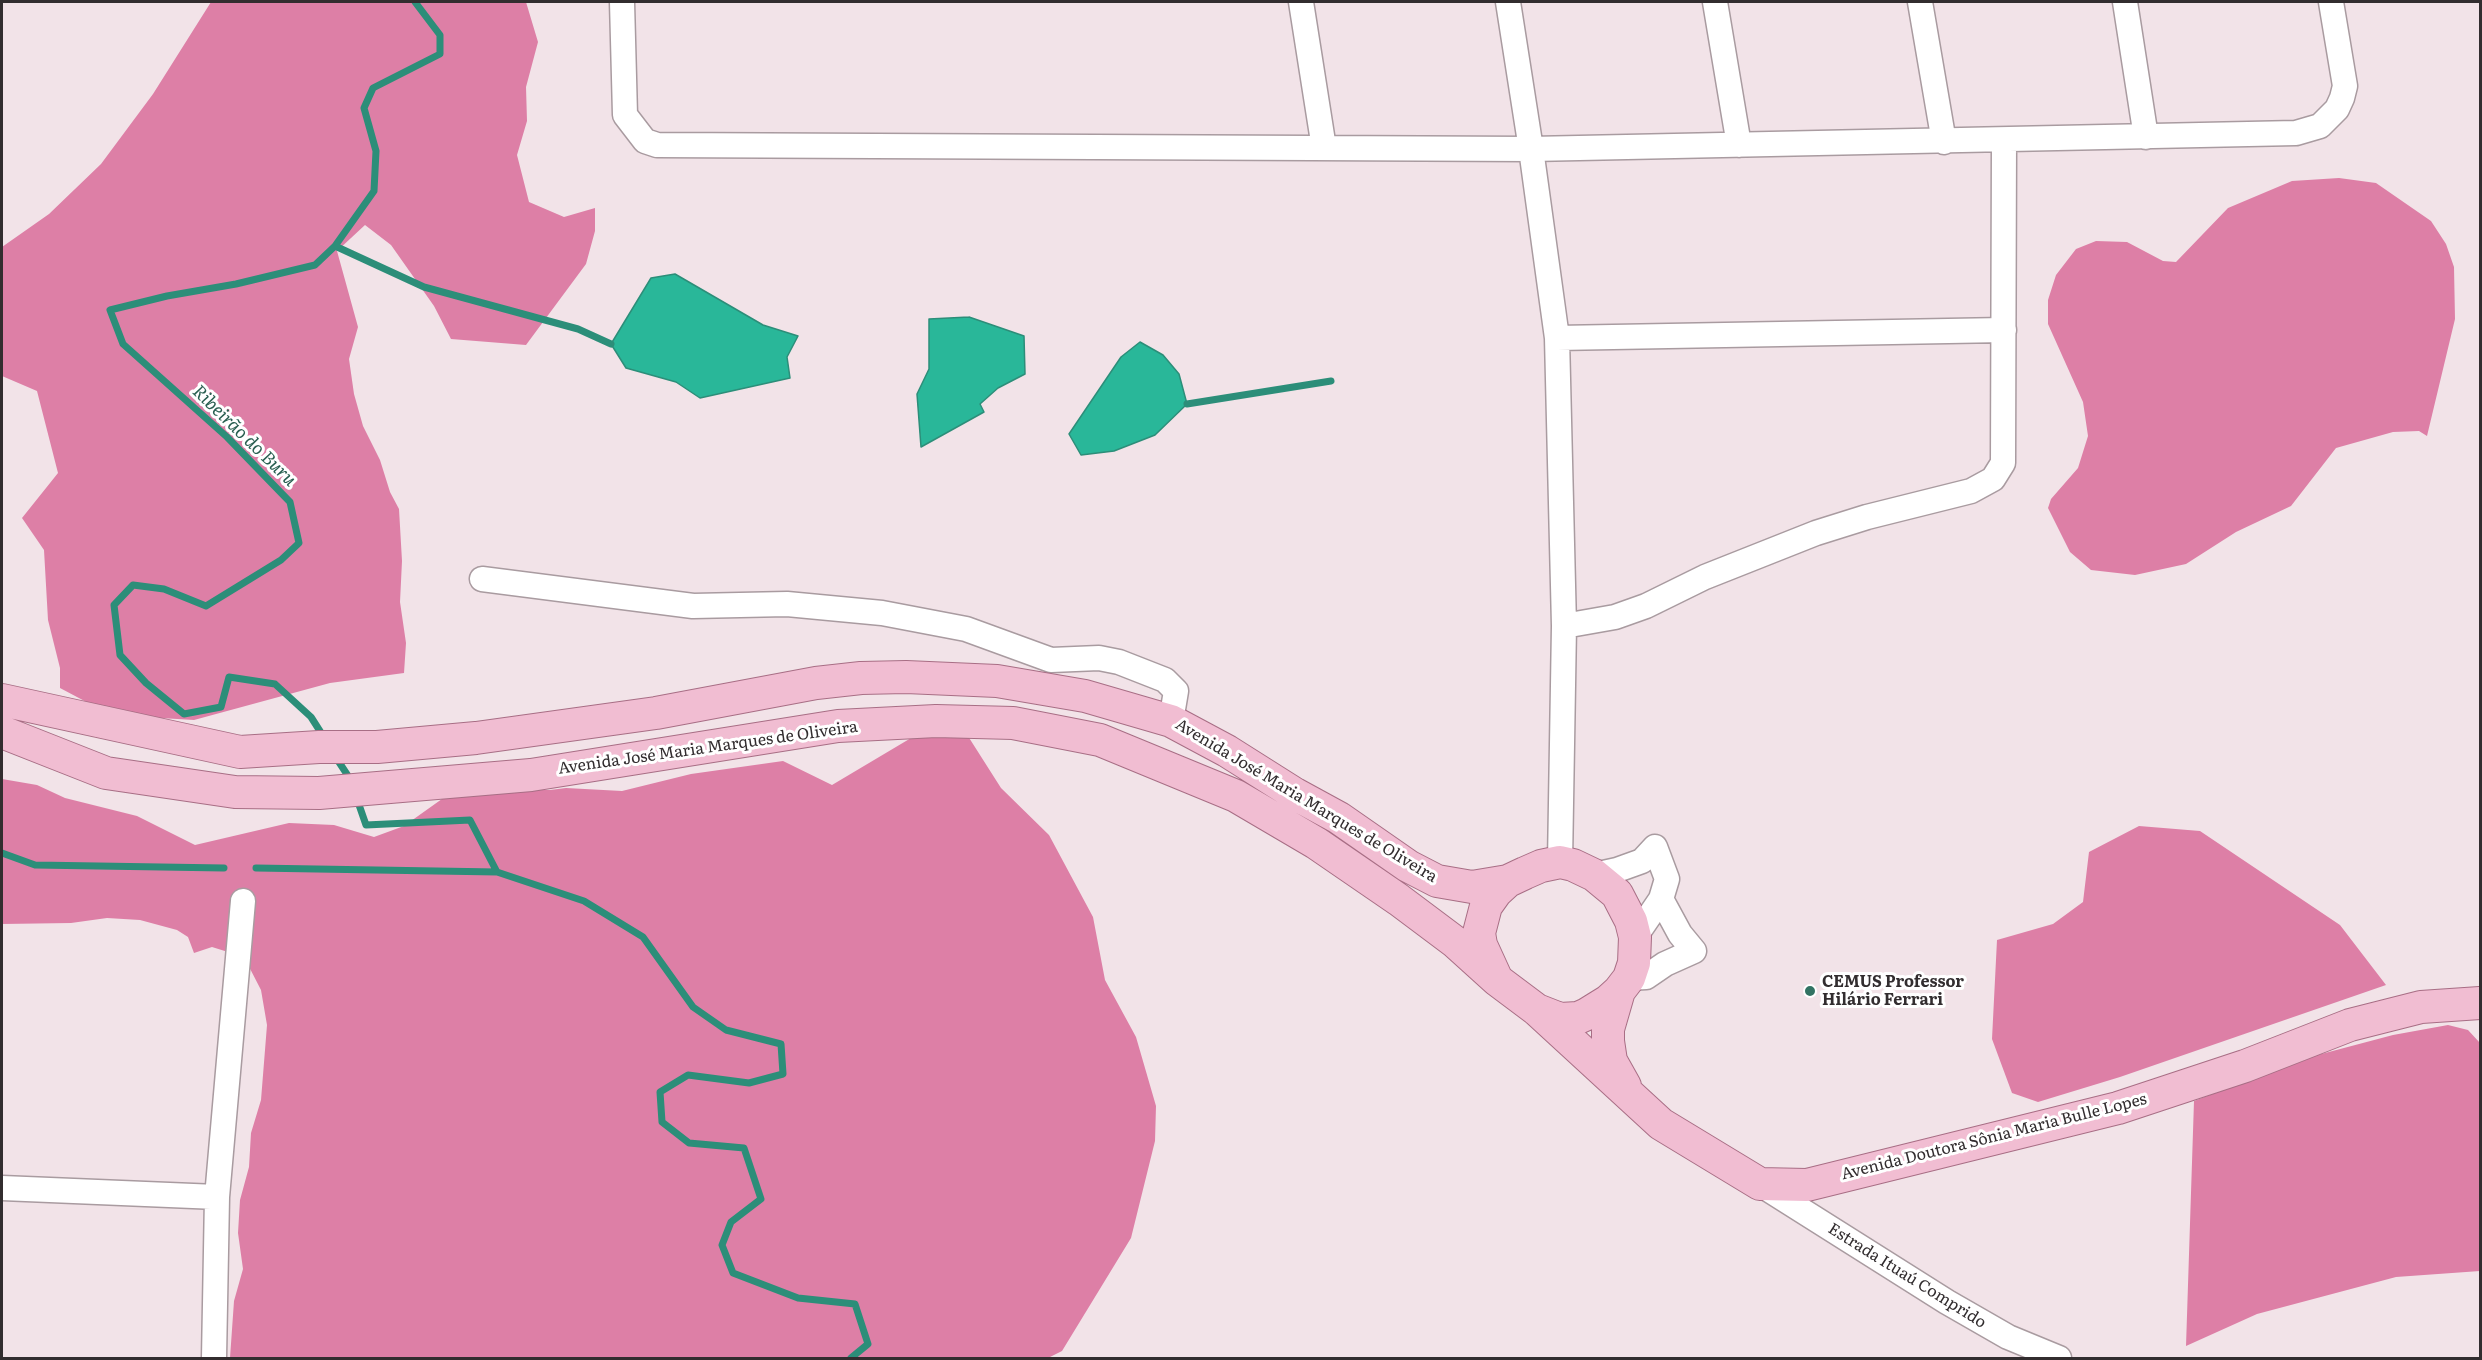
<!DOCTYPE html>
<html>
<head>
<meta charset="utf-8">
<style>
  body { margin:0 }
  #map { position:relative; width:2482px; height:1360px; overflow:hidden; background:#f2e3e8; font-family:Literata,serif }
  canvas { display:block }
  .frame { position:absolute; inset:0; border:3px solid #322d2f; pointer-events:none }
</style>
</head>
<body>
<div id="map">
<canvas width="2482" height="1360"></canvas>
<div class="frame"></div>
</div>
<script>
const ctx = document.querySelector('canvas').getContext('2d');
ctx.lineJoin = 'round';
function paint(path, color) {
  ctx.fillStyle = color;
  ctx.fill(path, 'evenodd');
}
function shape(rows) {
  const path = new Path2D();
  for (const r of rows) {
    path.moveTo(r[0], r[1]);
    for (let i = 2; i < r.length; i += 2) path.lineTo(r[i], r[i + 1]);
  }
  return path;
}
function trace(path, color, width, dash) {
  ctx.strokeStyle = color;
  ctx.lineWidth = width;
  ctx.lineCap = dash ? 'butt' : 'round';
  ctx.setLineDash(dash || []);
  ctx.stroke(path);
}
function label(font, color, halo, rows, align = 'center') {
  ctx.font = font + ' Literata,serif';
  ctx.lineWidth = 6;
  ctx.setLineDash([]);
  ctx.textBaseline = 'middle';
  ctx.strokeStyle = halo;
  ctx.fillStyle = color;
  for (const [text, x, y, turn = 0] of rows) {
    ctx.save();
    ctx.translate(x, y);
    ctx.rotate((+turn || 0) * Math.PI / 180);
    ctx.textAlign = isNaN(turn) ? turn : align;
    if (halo) ctx.strokeText(text, 0, 0);
    ctx.fillText(text, 0, 0);
    ctx.restore();
  }
}
paint(shape([
  [211,2,526,2,538,42,526,87,527,121,517,155,529,202,564,217,595,208,595,231,586,264,526,345,451,339,434,306,391,245,365,225,337,251,358,327,349,359,354,394,363,426,380,460,390,492,399,509,402,561,400,602,406,643,404,673,330,683,194,720,127,716,94,706,60,688,60,668,48,620,44,550,22,518,58,473,37,391,2,376,2,247,49,214,101,164,153,94],
  [2339,178,2376,183,2431,221,2446,244,2454,267,2455,319,2427,436,2419,431,2393,432,2336,448,2291,506,2236,532,2186,564,2135,575,2091,570,2070,552,2048,508,2051,499,2078,468,2088,436,2083,402,2048,324,2048,300,2056,275,2076,249,2096,241,2127,242,2163,261,2176,262,2228,208,2292,181],
  [943,719,966,733,1001,788,1049,835,1093,917,1105,980,1136,1037,1156,1106,1155,1141,1131,1238,1062,1351,1048,1358,230,1358,234,1301,243,1269,238,1233,240,1200,249,1167,251,1133,261,1100,267,1025,261,990,244,957,212,947,194,953,188,937,177,930,140,920,107,918,71,923,2,924,2,779,37,785,65,798,137,816,195,845,289,823,334,825,374,837,404,826,456,789,550,790,566,788,622,791,691,774,783,761,832,785],
  [2139,826,2200,831,2340,925,2386,985,2120,1077,2038,1102,2012,1093,1992,1039,1997,940,2053,924,2083,902,2089,852],
  [2448,1025,2468,1030,2480,1043,2480,1271,2396,1277,2257,1314,2186,1346,2194,1101,2310,1057,2393,1035]
]), '#dd7fa6');
const water = shape([
  [675,274,763,325,798,336,787,357,790,378,700,398,676,382,626,368,611,344,651,278,675,274],
  [969,317,1024,336,1025,374,998,388,980,404,984,412,921,447,917,394,929,369,929,319,969,317],
  [1140,342,1163,355,1179,374,1187,404,1155,435,1114,451,1081,455,1069,434,1121,357,1140,342]
]);
paint(water, '#29b799');
trace(water, '#2c8e79', 1.5);
trace(shape([
  [335,246,424,287,578,329,611,344],
  [1187,404,1331,381],
  [325,739,311,717,275,684,229,677,221,707,184,714,146,683,120,655,114,605,133,585,164,589,206,606,281,560,299,543,290,502,227,437,123,344,110,310,167,296,236,284,315,265,335,246,374,191,376,151,364,108,373,88,440,54,440,35,415,2],
  [335,756,352,782],
  [357,799,366,825,470,820,497,872,584,901,643,937,693,1007,726,1030,781,1044,783,1074,749,1083,688,1075,660,1092,662,1122,689,1143,744,1148,761,1199,731,1222,722,1245,733,1273,798,1298,855,1304,868,1344,851,1358],
  [2,853,35,865,224,868],
  [256,868,497,872]
]), '#2c8e79', 7);
const minor = shape([
  [622,2,625,115,645,141,657,145,1531,149,2296,133,2320,126,2337,109,2342,98,2345,86,2331,2],
  [1301,2,1324,148],
  [1508,2,1531,149,1557,338,1564,626,1560,862],
  [1715,2,1739,145],
  [1920,2,1944,142],
  [2125,2,2146,137],
  [1557,338,2004,330],
  [482,579,693,606,787,604,882,613,966,629,1051,660,1099,658,1119,662,1165,680,1176,691,1171,721],
  [1564,626,1615,617,1646,606,1705,577,1816,533,1867,517,1971,491,1993,479,2003,463,2004,141],
  [1594,875,1617,870,1642,861,1655,847,1667,879,1661,899,1635,937],
  [1629,978,1646,977,1665,964,1694,951,1680,934,1661,899],
  [1760,1184,1947,1302,2008,1337,2059,1358],
  [2,1188,217,1197],
  [214,1358,217,1197,243,901]
]);
const major = shape([
  [2,700,240,752,319,747,377,747,476,738,656,713,816,683,861,678,906,677,997,681,1085,696,1171,721,1227,751,1295,794,1339,818,1408,866,1437,881,1472,887,1508,881],
  [2,732,106,773,235,792,319,793,531,775,838,726,936,721,1013,723,1100,740,1236,796,1316,843,1399,900,1455,942,1497,980],
  [1619,991,1608,1029,1608,1041,1611,1061,1625,1086],
  [1537,1010,1560,1019,1578,1018,1587,1014,1608,1001,1619,991,1629,978,1634,963,1635,937,1631,921,1617,894,1594,875,1573,865,1560,862,1541,866,1525,873,1508,881,1496,892,1486,906,1479,933,1481,945,1497,980,1537,1010,1661,1124,1760,1184,1807,1185,2118,1108,2245,1066,2350,1025,2421,1007,2480,1003]
]);
trace(minor, '#a99ba0', 27);
trace(major, '#a86e85', 34);
trace(minor, '#fff', 24);
trace(major, '#f1bdd2', 32);
for (const [x, y, r, color] of [
  [1810,991,6,"#327363"]
]) {
  const dot = new Path2D();
  dot.arc(x, y, r, 0, 2 * Math.PI);
  ctx.fillStyle = color;
  ctx.fill(dot);
  trace(dot, '#fff', 2);
}
label('16px', '#322d2f', '#fff', [
  ["Avenida José Maria Marques de Oliveira",708,748,-8],
  ["Avenida José Maria Marques de Oliveira",1306,801,31],
  ["Avenida Doutora Sônia Maria Bulle Lopes",1994,1137,-14],
  ["Estrada Ituaú Comprido",1907,1276,32]
]);
label('bold 16px', '#322d2f', '#fff', [
  ["CEMUS Professor",1822,982],
  ["Hilário Ferrari",1822,1000]
], 'left');
label('italic 18px', '#2a5f51', '#fff', [
  ["Ribeirão do Buru",244,436,44]
]);
</script>
</body>
</html>
